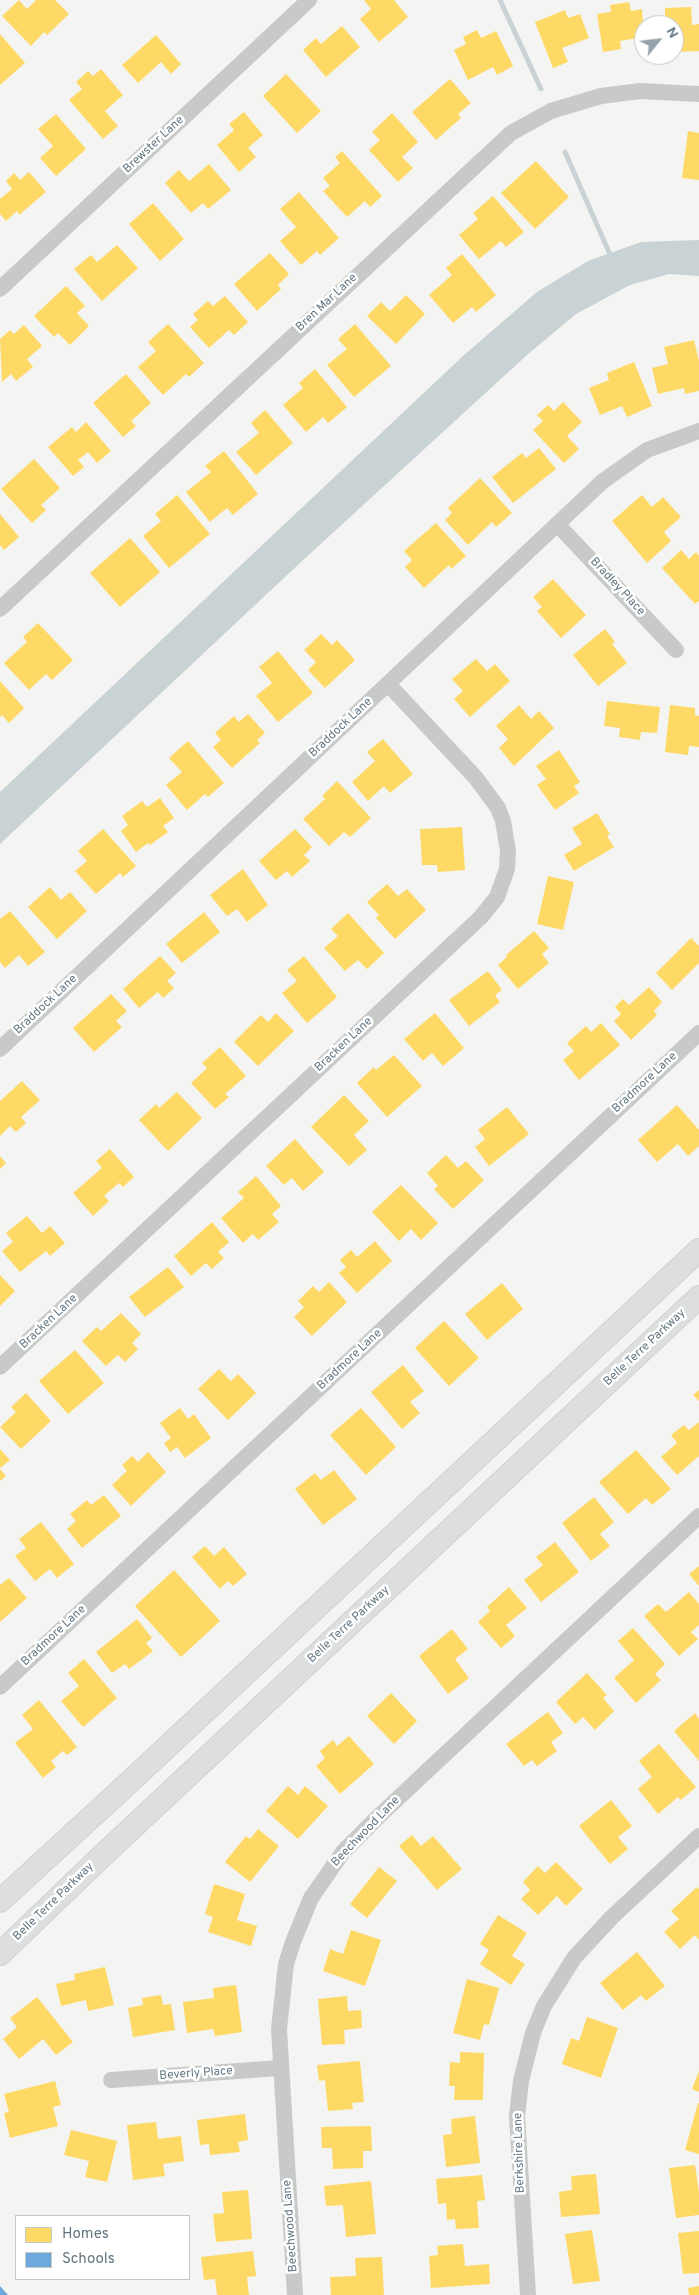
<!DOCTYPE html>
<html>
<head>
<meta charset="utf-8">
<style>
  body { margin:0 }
  #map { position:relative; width:699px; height:2295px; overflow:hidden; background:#f4f4f2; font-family:Overpass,sans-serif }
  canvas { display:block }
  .legend { position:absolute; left:15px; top:2215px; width:175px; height:65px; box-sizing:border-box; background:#fff; border:1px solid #c1c9cd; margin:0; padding:6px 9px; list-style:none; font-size:15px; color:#637783 }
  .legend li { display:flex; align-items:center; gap:10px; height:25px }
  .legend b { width:25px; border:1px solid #c1c9cd }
  .north { position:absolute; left:634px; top:15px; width:50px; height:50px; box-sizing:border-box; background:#fff; border:1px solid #c1c9cd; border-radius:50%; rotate:61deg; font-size:14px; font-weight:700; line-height:20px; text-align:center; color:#637783 }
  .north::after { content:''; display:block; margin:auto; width:18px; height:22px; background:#96a3aa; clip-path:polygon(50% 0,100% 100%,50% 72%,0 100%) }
</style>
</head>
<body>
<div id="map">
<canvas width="699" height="2295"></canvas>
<ul class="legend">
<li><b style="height:14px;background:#ffd966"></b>Homes</li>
<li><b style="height:14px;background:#6fa8dc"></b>Schools</li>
</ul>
<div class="north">N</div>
</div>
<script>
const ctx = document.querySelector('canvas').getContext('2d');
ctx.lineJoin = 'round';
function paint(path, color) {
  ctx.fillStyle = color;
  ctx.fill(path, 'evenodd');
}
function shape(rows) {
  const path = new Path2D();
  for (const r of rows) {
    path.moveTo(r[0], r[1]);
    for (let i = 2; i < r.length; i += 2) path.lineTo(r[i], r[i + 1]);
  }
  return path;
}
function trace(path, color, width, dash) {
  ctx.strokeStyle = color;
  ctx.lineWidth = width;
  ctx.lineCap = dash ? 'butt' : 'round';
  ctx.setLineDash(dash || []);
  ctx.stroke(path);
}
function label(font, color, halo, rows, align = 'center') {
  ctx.font = font + ' Overpass,sans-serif';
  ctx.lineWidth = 5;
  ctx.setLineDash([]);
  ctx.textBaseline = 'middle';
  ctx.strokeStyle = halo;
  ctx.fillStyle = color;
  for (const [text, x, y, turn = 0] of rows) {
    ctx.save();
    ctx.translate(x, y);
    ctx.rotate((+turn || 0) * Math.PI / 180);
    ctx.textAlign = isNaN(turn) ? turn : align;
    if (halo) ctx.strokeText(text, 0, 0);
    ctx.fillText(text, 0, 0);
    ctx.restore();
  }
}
paint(shape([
  [699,240,699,276,669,274,630,285,576,314,527,355,301,562,0,844,0,792,463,356,537,292,588,261,641,242]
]), '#c9d2d4');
paint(shape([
  [19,0,27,9,36,0,55,0,69,14,47,35,44,32,31,46,2,16],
  [364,0,394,0,408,17,379,42,360,19,371,9],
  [629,2,631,11,642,9,644,37,620,41,621,49,603,52,597,14,611,12,610,5],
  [691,7,692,25,699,24,699,51,674,52,674,25,665,25,665,8],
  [565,10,568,18,580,14,589,38,562,48,568,62,553,68,535,22],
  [342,26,360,47,326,77,303,50,316,38,321,44],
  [477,30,481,38,496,31,513,66,497,75,493,67,468,80,454,50,466,44,463,37],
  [0,34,25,63,0,85],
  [156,35,181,64,171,74,161,62,138,83,122,65],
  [101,69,123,95,105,111,118,126,103,139,69,100,82,89,76,82,88,71,93,76],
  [286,74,321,111,297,133,263,96],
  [450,79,471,103,458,114,461,118,436,140,412,112],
  [244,112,263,135,248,148,256,157,239,172,217,145,234,130,229,124],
  [392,113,418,142,402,157,413,168,398,182,369,150,380,140,372,132],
  [56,114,86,149,56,176,40,158,53,146,38,129],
  [688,131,699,133,699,180,682,178],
  [342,151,382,196,370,207,365,201,347,217,323,191,330,186,323,178,340,163,335,157],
  [536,161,569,197,535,229,501,193],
  [209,164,231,190,208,209,203,203,191,213,165,183,179,170,189,181],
  [29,172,46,192,19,215,17,211,6,221,0,214,0,199,12,189,6,181,14,173,20,180],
  [299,192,339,238,320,255,317,251,301,265,280,241,296,227,280,209],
  [493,196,524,232,506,247,501,241,479,259,459,235,478,219,473,213],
  [153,203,184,239,160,261,129,224],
  [117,245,138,268,102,301,74,269,91,255,97,262],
  [270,253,289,274,278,285,281,289,257,311,234,284],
  [462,254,496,295,476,312,472,307,453,323,429,295,452,275,446,268],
  [66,286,85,306,77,313,89,326,70,345,58,333,54,337,34,316],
  [406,295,425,314,396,344,367,316,381,302,390,311],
  [225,296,248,322,234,335,229,330,209,348,190,327,198,320,193,314,208,301,213,306],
  [168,324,204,363,189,377,186,374,163,395,138,367,156,351,148,342],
  [355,324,391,366,354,397,327,365,347,349,338,339],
  [24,325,42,346,27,359,33,367,16,381,11,374,2,382,0,339,10,330,14,334],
  [694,340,699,361,699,391,685,394,684,388,658,394,652,368,668,364,664,347],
  [634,362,652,406,627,417,622,406,600,415,589,388,609,380,607,373],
  [315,369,347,407,328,423,323,417,306,432,283,405,303,388,299,383],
  [126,374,151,403,131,421,136,426,123,437,93,403],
  [563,402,582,422,567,436,579,449,564,463,533,430,543,421,537,415,548,405,554,411],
  [265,410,293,443,256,475,236,452,259,433,251,423],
  [86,422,111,451,97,463,88,452,78,460,84,467,73,476,48,447,72,427,76,432],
  [539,448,556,469,513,503,492,477,522,453,526,458],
  [224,451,258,494,233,515,227,508,210,522,186,492,211,472,205,466],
  [34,459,60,488,41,505,46,510,32,523,1,489],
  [480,478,512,513,496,527,492,522,468,545,445,520,452,513,448,508],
  [177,495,210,534,169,568,143,536,161,521,155,514],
  [642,495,652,507,663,497,681,517,664,532,671,541,647,563,612,521],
  [0,514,19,537,4,550,0,545],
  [436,523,466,556,451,569,449,565,424,588,405,567,412,560,404,551],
  [130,538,160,572,120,607,90,573],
  [681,550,689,559,696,552,699,556,699,601,695,604,662,568],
  [553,579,586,615,561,638,537,611,542,607,533,597],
  [38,623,73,660,52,680,46,674,29,690,4,663,27,642,23,637],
  [605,629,615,642,612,644,627,663,598,686,573,655],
  [321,634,332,645,337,640,355,660,325,688,308,670,316,662,304,650],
  [278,651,313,693,278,722,256,696,272,683,259,667],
  [476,659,487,671,495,664,510,681,470,717,454,699,463,691,452,679],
  [0,681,24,708,9,723,2,715,0,717],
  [607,701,660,707,657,733,641,732,640,740,619,737,620,728,604,726],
  [519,705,531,719,539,711,554,728,514,766,499,748,508,739,496,726],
  [670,705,695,708,695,715,699,716,699,747,689,746,688,755,665,752],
  [248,714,265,733,257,740,260,743,232,768,213,747,221,740,215,733,234,716,239,722],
  [383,739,413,774,390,793,384,786,368,801,352,782,375,761,367,752],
  [188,741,224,783,208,797,205,794,187,810,166,785,182,772,169,758],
  [559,750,580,782,574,786,579,793,555,810,537,785,546,779,536,766],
  [337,781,371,818,350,837,344,832,329,846,303,819,325,799,322,796],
  [160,798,174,818,163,826,168,832,150,845,148,843,136,852,121,831,128,825,122,816,142,801,147,807],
  [597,813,610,834,607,836,614,847,574,871,564,855,582,844,572,828],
  [462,827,465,870,438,872,437,865,422,865,420,829],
  [103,829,136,866,123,877,120,873,96,894,75,871,87,861,78,851],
  [295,829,312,847,304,855,310,861,292,877,287,871,276,880,259,861],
  [243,869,268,905,247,922,237,909,227,916,210,895],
  [548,876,574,882,563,930,537,924],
  [387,884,398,896,407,889,426,910,395,939,376,918,379,915,367,902],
  [50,887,61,900,70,892,87,911,57,939,28,907],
  [10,911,45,952,28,966,19,955,5,968,0,962,0,919],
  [204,912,220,932,182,963,166,944],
  [348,913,384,953,367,969,358,960,345,971,324,948,338,936,331,929],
  [534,931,549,948,542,954,549,963,518,989,498,965,507,957,506,955],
  [691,938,699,946,699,963,672,990,656,973],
  [160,956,176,973,167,981,174,988,163,998,158,992,139,1008,123,989],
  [304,956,337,997,307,1023,282,993,297,981,287,970],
  [488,971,502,990,495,995,500,1002,469,1026,449,1000],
  [649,987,662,1002,654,1011,657,1015,631,1040,614,1021,621,1014,615,1007,623,999,629,1005],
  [111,994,127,1011,116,1021,122,1027,94,1052,73,1028],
  [276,1013,294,1031,258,1066,234,1042,261,1015,268,1022],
  [435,1013,464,1048,443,1066,432,1053,423,1061,404,1039],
  [601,1023,620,1045,579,1080,563,1060,574,1051,567,1043,586,1026,591,1032],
  [220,1047,246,1076,225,1094,229,1097,215,1109,191,1083,207,1068,202,1063],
  [394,1055,422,1086,387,1117,357,1083,374,1067,376,1070],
  [22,1081,40,1100,21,1117,26,1123,16,1132,10,1126,0,1136,0,1101],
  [177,1092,202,1118,168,1151,139,1120,156,1104,159,1108],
  [344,1095,369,1121,354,1135,367,1150,349,1166,311,1127],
  [677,1105,699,1130,699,1146,688,1156,678,1144,657,1162,638,1140],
  [507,1107,529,1134,489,1166,475,1147,485,1139,478,1130],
  [295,1139,324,1172,303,1191,292,1178,284,1185,266,1166],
  [110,1149,134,1177,123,1187,119,1183,104,1196,109,1201,93,1216,73,1193,102,1168,96,1161],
  [446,1155,458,1168,466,1161,484,1180,453,1209,434,1189,438,1186,427,1173],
  [0,1156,6,1163,0,1169],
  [256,1176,281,1206,272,1214,279,1222,258,1240,253,1234,243,1243,221,1218,244,1198,238,1192],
  [401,1185,438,1223,421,1240,411,1229,399,1241,372,1212],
  [27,1216,42,1233,50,1226,65,1243,50,1256,46,1251,20,1272,2,1251,13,1242,6,1233],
  [212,1222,229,1242,218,1252,224,1258,212,1269,206,1263,191,1276,174,1256],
  [375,1241,392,1261,357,1293,339,1273,346,1267,340,1260,351,1250,357,1257],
  [168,1267,184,1287,145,1317,129,1297],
  [0,1275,15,1291,0,1306],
  [329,1282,347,1302,312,1336,294,1317,304,1307,298,1301,313,1286,319,1292],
  [502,1283,523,1309,487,1340,465,1314],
  [121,1313,141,1334,132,1343,138,1349,125,1362,118,1355,106,1366,82,1341,97,1327,101,1331],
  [444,1321,479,1358,449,1386,415,1348],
  [75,1350,104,1383,68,1414,39,1381],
  [403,1365,424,1391,410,1402,420,1413,402,1429,371,1392],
  [219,1369,231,1381,238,1374,256,1393,228,1420,198,1389],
  [699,1390,699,1401,693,1395],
  [26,1393,51,1421,21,1449,0,1427,16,1412,11,1407],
  [180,1408,188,1419,194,1414,211,1438,185,1458,177,1447,170,1452,164,1443,171,1438,160,1423],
  [361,1408,396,1447,366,1475,330,1435],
  [699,1422,699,1456,677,1475,661,1457,677,1443,671,1435,684,1425,689,1430],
  [0,1449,10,1460,0,1468],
  [636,1450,671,1489,652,1505,646,1498,628,1514,599,1482],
  [148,1452,166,1472,131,1506,112,1485,127,1471,122,1465,132,1456,138,1462],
  [0,1469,6,1476,0,1481],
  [334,1470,357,1499,323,1525,295,1489,315,1473,321,1480],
  [104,1495,121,1516,82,1548,67,1529,76,1521,70,1514,87,1500,91,1505],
  [594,1497,614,1522,600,1534,610,1546,591,1561,562,1523],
  [41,1522,74,1564,57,1578,50,1569,35,1581,15,1556,26,1548,19,1539],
  [555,1542,579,1572,541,1602,524,1580,543,1565,536,1557],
  [205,1546,214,1556,224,1547,247,1574,233,1586,228,1581,220,1589,192,1557],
  [699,1566,699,1586,689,1574],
  [174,1570,220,1621,181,1657,135,1606],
  [9,1578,27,1598,0,1622,0,1585],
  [509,1587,527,1608,506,1625,515,1636,501,1648,478,1622,490,1611,487,1607],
  [689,1592,699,1604,699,1625,691,1632,698,1639,679,1656,644,1616,658,1604,666,1612],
  [137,1619,152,1638,146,1643,153,1651,129,1669,125,1664,112,1673,96,1652],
  [633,1628,665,1664,655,1674,661,1680,636,1703,614,1678,634,1660,618,1641],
  [452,1629,468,1649,455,1659,469,1678,448,1694,419,1656],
  [84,1659,117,1698,83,1727,61,1701,79,1686,68,1673],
  [587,1673,607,1695,603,1698,614,1711,595,1730,583,1717,575,1724,556,1702],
  [391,1693,417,1721,394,1744,367,1716],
  [39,1700,77,1747,67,1755,63,1751,51,1761,56,1767,43,1778,15,1743,33,1729,22,1715],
  [548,1712,563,1733,551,1742,557,1751,537,1766,532,1760,524,1766,506,1744],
  [695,1713,699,1719,699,1761,674,1731],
  [349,1736,374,1764,340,1794,316,1766,325,1758,320,1751,333,1740,337,1746],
  [659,1744,696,1787,681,1800,678,1797,658,1814,638,1789,652,1777,639,1761],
  [288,1786,298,1795,305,1786,328,1806,298,1839,266,1811],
  [611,1800,632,1826,618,1837,628,1849,610,1864,579,1826],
  [258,1829,279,1846,250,1882,225,1862,246,1836,250,1839],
  [412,1835,421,1846,433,1836,462,1869,437,1890,399,1846],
  [556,1862,583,1889,566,1906,557,1896,538,1915,521,1899,530,1890,523,1882,538,1866,545,1873],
  [379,1867,397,1881,367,1918,350,1904],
  [214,1884,245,1894,237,1920,257,1926,251,1946,208,1932,213,1917,205,1914],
  [697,1887,699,1889,699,1940,695,1935,680,1949,664,1932,679,1919,671,1911],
  [498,1915,527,1933,512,1956,525,1964,511,1985,480,1964,489,1950,480,1944],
  [351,1930,381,1940,365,1986,323,1971,330,1949,343,1954],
  [637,1952,665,1986,646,2001,641,1995,623,2010,600,1983],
  [105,1967,114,2005,88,2011,86,2000,61,2006,56,1984,75,1980,74,1974],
  [467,1979,499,1988,489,2025,484,2024,480,2040,453,2033],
  [236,1985,242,2032,215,2036,213,2029,187,2033,183,2002,214,1998,213,1988],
  [161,1995,163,2005,171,2004,175,2030,133,2037,128,2008,143,2005,142,1998],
  [347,1996,348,2011,361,2010,362,2028,344,2030,345,2044,322,2045,318,1999],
  [37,1997,73,2042,56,2055,43,2039,19,2059,3,2039,17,2027,10,2018],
  [587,2017,618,2028,601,2078,562,2064,571,2038,579,2041],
  [460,2052,484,2053,483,2100,454,2100,455,2086,449,2086,450,2062,460,2063],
  [360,2061,364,2102,352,2103,353,2109,328,2111,325,2080,319,2081,317,2065],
  [699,2071,699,2092,692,2089],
  [55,2081,61,2105,53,2107,58,2126,10,2138,4,2113,9,2112,4,2094],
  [698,2103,699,2103,699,2154,685,2150],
  [245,2114,248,2140,238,2142,240,2152,210,2155,209,2144,200,2145,197,2120],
  [475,2116,480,2163,446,2167,443,2135,452,2134,451,2119],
  [156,2122,158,2139,181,2136,184,2161,163,2164,165,2176,133,2180,127,2125],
  [371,2126,372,2151,363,2151,363,2168,333,2169,332,2148,322,2148,321,2127],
  [71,2130,117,2141,107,2182,85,2177,89,2161,64,2155],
  [695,2165,699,2192,699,2215,676,2218,669,2168],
  [596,2174,600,2214,561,2217,559,2192,572,2190,571,2176],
  [482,2175,485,2200,477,2201,479,2228,456,2229,455,2219,447,2220,446,2203,438,2204,436,2179],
  [371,2181,376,2234,346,2237,343,2205,326,2206,324,2186],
  [248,2190,252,2239,216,2242,213,2214,224,2213,222,2192],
  [592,2230,600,2281,573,2284,565,2234],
  [699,2231,699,2273,683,2274,678,2233],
  [463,2244,465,2266,489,2264,490,2284,431,2288,429,2256,438,2255,437,2246],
  [253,2251,256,2276,247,2277,249,2295,217,2295,215,2279,204,2280,201,2257],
  [382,2257,384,2295,331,2295,330,2277,356,2276,355,2258],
  [699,2286,699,2295,689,2295,688,2288]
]), '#ffd966');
paint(shape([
  [0,2286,8,2295,0,2295]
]), '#6fa8dc');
trace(shape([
  [500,0,541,89],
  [565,152,612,259]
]), '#c9d2d4', 5);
const secondary = shape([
  [0,1901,122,1789,699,1250],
  [0,1954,102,1856,699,1297]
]);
trace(secondary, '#d1d2d3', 24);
trace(shape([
  [0,289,309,0],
  [557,524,676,650],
  [0,609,511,133,551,111,601,96,640,91,699,94],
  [0,1049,603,481,647,450,699,431],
  [0,1367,481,917,497,897,507,869,508,851,503,821,498,808,476,778,388,684],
  [0,1687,699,1033],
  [111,2080,280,2068],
  [295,2295,279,2029,286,1964,293,1942,311,1898,343,1852,378,1817,699,1516],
  [528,2295,517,2116,521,2081,533,2033,544,2006,574,1958,612,1917,699,1836]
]), '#c8caca', 16);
trace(secondary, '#dddede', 22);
label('12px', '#637783', '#fff', [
  ["Brewster Lane",154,145,-43],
  ["Bren Mar Lane",327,303,-43],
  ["Bradley Place",617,587,47],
  ["Braddock Lane",341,728,-43],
  ["Braddock Lane",46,1005,-43],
  ["Bracken Lane",344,1045,-43],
  ["Bradmore Lane",645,1083,-43],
  ["Bracken Lane",49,1322,-43],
  ["Belle Terre Parkway",645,1348,-43],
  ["Bradmore Lane",350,1360,-43],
  ["Belle Terre Parkway",349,1625,-43],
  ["Bradmore Lane",54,1636,-43],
  ["Beechwood Lane",366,1832,-46],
  ["Belle Terre Parkway",54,1902,-44],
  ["Beverly Place",196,2074,-4],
  ["Berkshire Lane",520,2153,-92],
  ["Beechwood Lane",291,2226,-94]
]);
</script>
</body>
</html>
